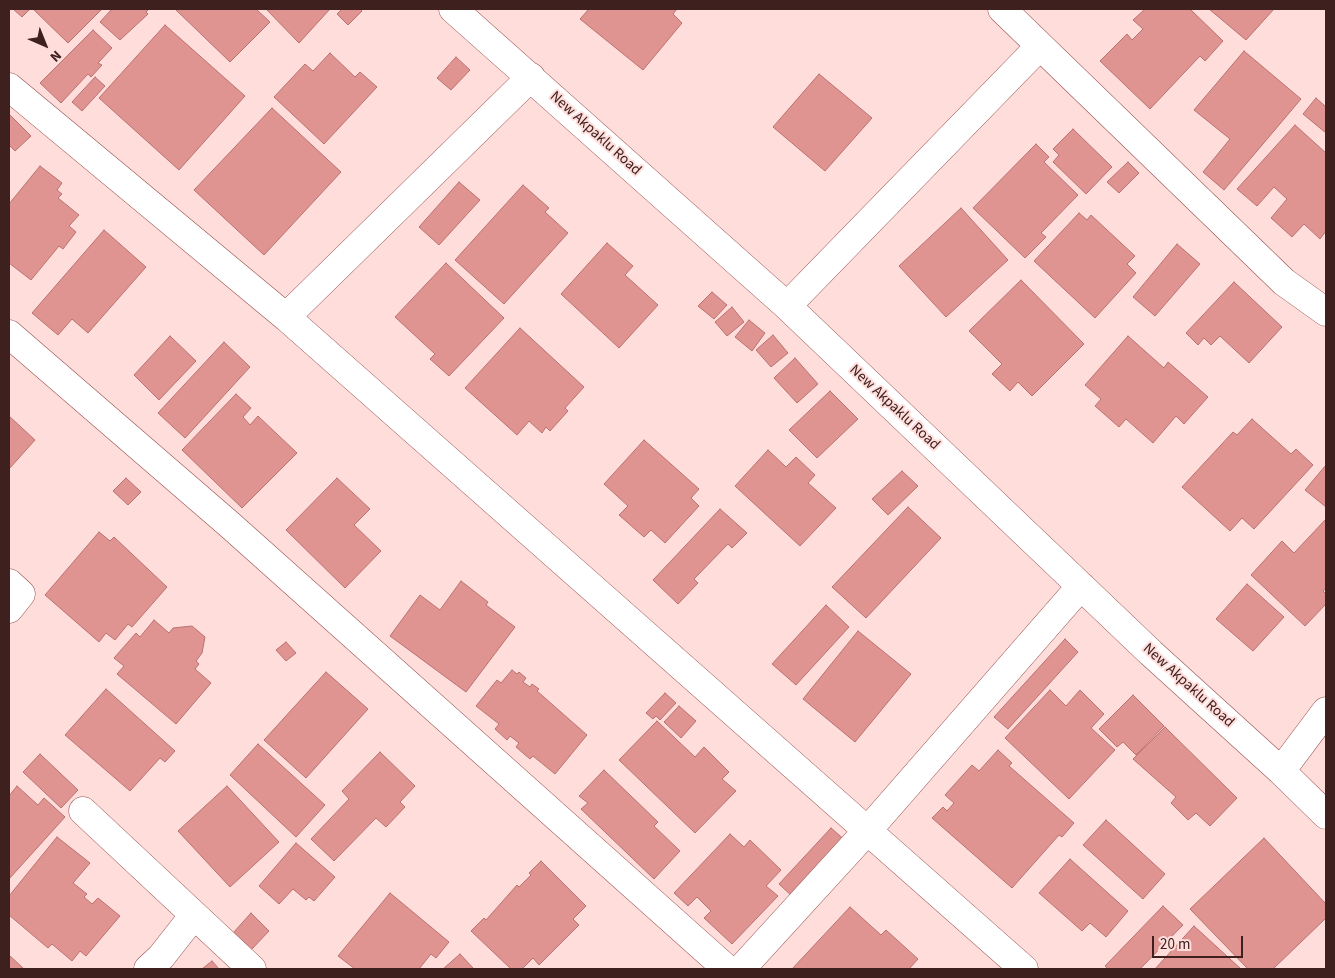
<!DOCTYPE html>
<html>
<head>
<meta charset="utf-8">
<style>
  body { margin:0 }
  #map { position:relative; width:1335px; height:978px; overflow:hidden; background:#fedddb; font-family:"Source Sans 3",sans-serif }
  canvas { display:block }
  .frame { position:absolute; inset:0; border:10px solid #3e201f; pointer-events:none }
  .north { position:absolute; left:20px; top:20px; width:50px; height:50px; -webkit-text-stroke:4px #fedddb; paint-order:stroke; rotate:136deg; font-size:14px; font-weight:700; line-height:20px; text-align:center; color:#3e201f }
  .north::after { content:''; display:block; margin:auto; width:18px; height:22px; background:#3e201f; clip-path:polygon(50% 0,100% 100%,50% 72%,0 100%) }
  .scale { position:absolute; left:1152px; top:936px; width:91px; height:22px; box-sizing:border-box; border:2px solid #3e201f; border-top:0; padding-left:6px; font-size:15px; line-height:18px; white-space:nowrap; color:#3e201f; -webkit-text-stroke:4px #fedddb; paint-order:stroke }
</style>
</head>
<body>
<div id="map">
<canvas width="1335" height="978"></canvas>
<div class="frame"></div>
<div class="north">N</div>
<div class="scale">20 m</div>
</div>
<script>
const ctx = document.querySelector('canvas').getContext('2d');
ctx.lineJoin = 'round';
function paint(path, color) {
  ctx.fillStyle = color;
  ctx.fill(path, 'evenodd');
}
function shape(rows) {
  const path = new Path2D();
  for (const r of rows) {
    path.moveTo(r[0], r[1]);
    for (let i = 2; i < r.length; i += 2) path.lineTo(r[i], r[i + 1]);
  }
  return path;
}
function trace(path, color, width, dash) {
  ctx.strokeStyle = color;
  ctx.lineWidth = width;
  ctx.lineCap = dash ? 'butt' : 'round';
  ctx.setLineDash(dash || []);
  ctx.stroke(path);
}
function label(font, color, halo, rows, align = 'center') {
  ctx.font = font + ' "Source Sans 3",sans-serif';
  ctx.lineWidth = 4;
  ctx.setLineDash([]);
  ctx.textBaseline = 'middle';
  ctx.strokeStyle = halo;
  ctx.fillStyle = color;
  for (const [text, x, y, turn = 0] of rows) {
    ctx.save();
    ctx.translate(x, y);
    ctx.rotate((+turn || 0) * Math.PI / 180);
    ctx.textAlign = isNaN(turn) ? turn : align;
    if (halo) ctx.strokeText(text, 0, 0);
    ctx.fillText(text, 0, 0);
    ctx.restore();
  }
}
const building = shape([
  [13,9,30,9,22,17,13,9],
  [33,9,102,9,68,43,33,9],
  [112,9,149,9,146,12,148,14,120,40,100,22,112,9],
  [175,9,256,9,270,22,230,62,175,9],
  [266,9,330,9,299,43,266,9],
  [342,9,360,9,362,11,348,25,337,14,342,9],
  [589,9,677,9,673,14,682,23,643,70,580,19,589,9],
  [1145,9,1190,9,1223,41,1205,61,1200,56,1150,109,1100,61,1127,34,1132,40,1143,29,1133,20,1145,9],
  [1209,9,1274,9,1246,40,1209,9],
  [165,25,245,96,179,170,99,98,165,25],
  [93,30,112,48,98,63,102,65,91,77,88,74,61,103,40,83,93,30],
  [1244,51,1301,99,1224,190,1203,172,1230,139,1194,110,1244,51],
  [330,53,355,77,360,72,377,87,324,144,274,97,305,64,313,71,330,53],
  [456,57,470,70,451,90,437,78,456,57],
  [819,74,872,118,825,171,773,127,819,74],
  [95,77,105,86,82,111,72,102,95,77],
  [1316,98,1326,107,1326,133,1303,114,1316,98],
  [272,108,341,172,264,255,194,190,272,108],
  [9,114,31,136,15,151,9,145,9,114],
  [1295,125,1326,153,1326,231,1320,239,1304,224,1292,237,1271,218,1287,199,1274,187,1257,206,1237,189,1295,125],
  [1073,129,1112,167,1086,194,1053,162,1059,155,1053,149,1073,129],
  [1036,144,1049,157,1044,162,1078,195,1041,233,1046,237,1025,258,973,208,1036,144],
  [1128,162,1139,173,1119,193,1107,182,1128,162],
  [40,166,62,183,57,190,62,194,58,198,79,215,69,226,76,232,63,249,59,246,31,280,9,263,9,204,40,166],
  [459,182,480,200,439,245,419,227,459,182],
  [523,185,549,208,545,212,568,233,504,304,455,260,523,185],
  [961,208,1008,260,946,317,899,266,961,208],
  [1079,213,1087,220,1091,215,1135,256,1127,264,1136,273,1095,318,1034,261,1079,213],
  [104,230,146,267,88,333,72,319,58,335,32,313,104,230],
  [607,243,633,266,625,275,658,305,619,348,561,294,607,243],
  [1177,244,1200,264,1155,316,1133,297,1177,244],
  [446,263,504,318,449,376,430,359,435,354,395,317,446,263],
  [1021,280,1084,344,1032,396,1018,382,1010,391,992,374,1002,364,969,331,1021,280],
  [1234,282,1282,327,1249,363,1220,336,1211,345,1204,338,1198,345,1186,333,1234,282],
  [712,292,727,305,714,319,698,306,712,292],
  [732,307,744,322,727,336,715,322,732,307],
  [749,320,765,333,752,351,735,337,749,320],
  [520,328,584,387,565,408,568,411,550,431,546,427,542,433,529,421,517,435,465,388,520,328],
  [773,335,788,353,771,367,756,350,773,335],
  [170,336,196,361,159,400,134,375,170,336],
  [1128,336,1164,368,1168,362,1208,397,1184,424,1176,416,1153,443,1126,419,1119,427,1095,406,1101,399,1085,385,1128,336],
  [224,342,250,367,185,438,158,413,224,342],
  [795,358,818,384,797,403,774,378,795,358],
  [830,391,858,419,817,458,789,430,830,391],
  [236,394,251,408,243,417,250,425,258,416,297,453,242,508,182,450,236,394],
  [9,416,35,440,9,469,9,416],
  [1252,419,1291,454,1296,449,1313,465,1254,529,1242,518,1230,531,1182,487,1233,432,1237,435,1252,419],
  [644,440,699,489,691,498,699,506,665,543,651,530,644,537,619,515,628,506,604,484,644,440],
  [768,450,786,467,796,457,815,475,808,483,836,508,800,546,735,486,768,450],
  [1326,465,1326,507,1305,490,1326,465],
  [902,471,918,486,888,515,872,499,902,471],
  [126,478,141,492,128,505,113,491,126,478],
  [337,478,370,509,354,525,381,551,345,588,286,530,337,478],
  [908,507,941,538,866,618,832,587,908,507],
  [720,509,747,533,732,548,728,544,694,579,698,583,678,604,653,580,720,509],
  [1326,519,1326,588,1323,591,1326,594,1326,604,1305,626,1251,575,1282,541,1294,553,1326,519],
  [99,532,110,541,114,537,167,587,132,627,128,624,115,640,106,633,99,642,45,595,99,532],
  [461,581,488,602,486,605,515,627,466,692,390,636,420,595,440,610,461,581],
  [1247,584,1284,617,1253,651,1216,619,1247,584],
  [826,605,849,627,796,685,772,664,826,605],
  [154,620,169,633,173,628,192,626,205,637,202,653,196,661,199,664,195,669,211,683,176,724,117,674,124,666,114,658,136,633,140,637,154,620],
  [858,631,911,674,855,742,803,699,858,631],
  [1065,639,1078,652,1008,729,994,717,1065,639],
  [286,642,296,653,286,661,276,650,286,642],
  [512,670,517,674,519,672,526,678,523,682,530,687,532,684,539,689,537,691,587,735,555,774,533,756,530,759,516,747,519,743,510,736,507,740,495,729,499,724,476,706,497,680,501,683,512,670],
  [326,672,368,709,306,778,264,740,326,672],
  [106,689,175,751,165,762,160,758,130,791,65,735,106,689],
  [1050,690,1066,706,1080,690,1104,714,1091,728,1115,750,1069,799,1005,738,1050,690],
  [665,693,676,703,660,720,656,716,653,719,646,713,665,693],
  [1133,695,1164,726,1136,755,1123,742,1117,747,1099,729,1133,695],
  [679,706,696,721,681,738,664,722,679,706],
  [657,721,695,757,704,747,729,772,722,779,736,791,695,833,619,760,657,721],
  [1165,727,1237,798,1210,826,1196,813,1188,820,1171,803,1176,797,1133,759,1165,727],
  [258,744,325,805,296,837,230,775,258,744],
  [998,750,1012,763,1009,766,1074,823,1062,837,1059,835,1012,888,932,818,943,807,947,811,954,803,945,795,972,765,979,771,998,750],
  [380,752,415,786,400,802,405,807,386,827,376,818,334,861,311,839,349,799,342,791,380,752],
  [40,754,78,790,61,808,23,772,40,754],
  [604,770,658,822,654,826,680,851,654,879,581,809,588,803,579,796,604,770],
  [17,786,38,805,44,798,65,817,9,879,9,796,17,786],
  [227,786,279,842,230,887,178,831,227,786],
  [1106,820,1165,874,1143,899,1083,845,1106,820],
  [831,828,847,842,795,899,779,884,831,828],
  [730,834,744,847,750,840,781,870,766,886,778,896,732,944,704,918,711,911,697,897,688,906,674,893,730,834],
  [57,837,90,863,73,883,87,894,84,897,92,904,98,898,120,916,86,956,80,951,72,961,52,944,48,948,9,915,9,896,57,837],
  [1264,838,1326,904,1326,918,1273,969,1248,969,1190,909,1264,838],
  [296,843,335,877,314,901,309,897,306,900,293,889,279,904,259,886,296,843],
  [1070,859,1128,911,1106,937,1090,923,1082,931,1039,893,1070,859],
  [541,861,586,906,573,919,579,925,539,965,533,958,522,969,511,969,471,931,484,918,486,920,517,885,519,887,531,875,529,873,541,861],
  [390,893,449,942,436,958,431,954,419,969,355,969,338,956,390,893],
  [1163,906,1183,925,1140,969,1108,969,1105,966,1163,906],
  [850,907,881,935,886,930,918,959,909,969,792,969,850,907],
  [251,913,269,931,251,950,233,933,251,913],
  [1194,926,1241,969,1155,969,1194,926],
  [460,954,474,969,443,969,460,954],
  [9,955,24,969,9,969,9,955],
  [212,961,219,969,202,969,212,961]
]);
paint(building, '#e09491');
trace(building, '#ba716f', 1);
const minor = shape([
  [453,9,787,306,1151,653,1281,771,1326,815],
  [1002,9,1284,282,1326,312],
  [9,87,286,317,1024,969],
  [787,306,1040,46],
  [286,317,531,77],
  [9,334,230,525,727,969],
  [9,583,21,594,9,609],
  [1281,771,1326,711],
  [83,811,252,969],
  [148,969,161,957,194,915],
  [741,969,868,830,1081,586]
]);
trace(minor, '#934e4c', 29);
trace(minor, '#fff', 28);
label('15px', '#3e201f', '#fedddb', [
  ["New Akpaklu Road",595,134,42],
  ["New Akpaklu Road",894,408,43],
  ["New Akpaklu Road",1188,686,42]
]);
</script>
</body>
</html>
